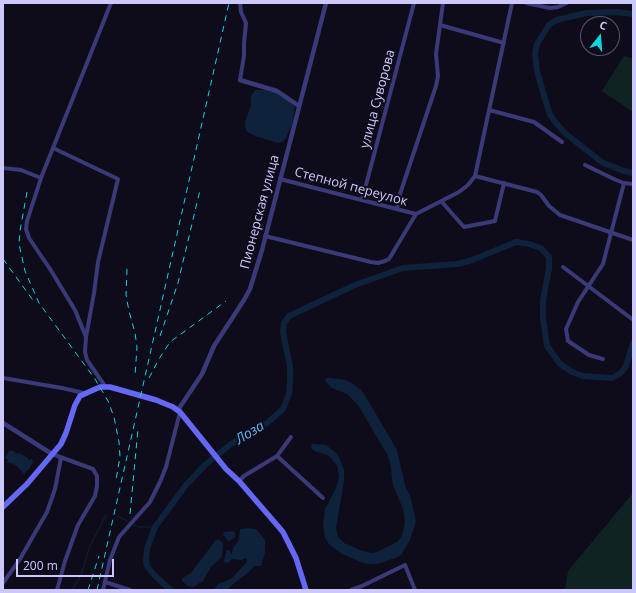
<!DOCTYPE html>
<html>
<head>
<meta charset="utf-8">
<style>
  body { margin:0 }
  #map { position:relative; width:636px; height:593px; overflow:hidden; background:#0e0c1a; font-family:"Open Sans",sans-serif }
  canvas { display:block }
  .frame { position:absolute; inset:0; border:4px solid #ccc8fc; pointer-events:none }
  .north { position:absolute; left:580px; top:16px; width:40px; height:40px; box-sizing:border-box; background:#0e0c1a; border:1px solid #5a5774; border-radius:50%; rotate:17deg; font-size:11px; font-weight:700; line-height:16px; text-align:center; color:#ccc8fc }
  .north::after { content:''; display:block; margin:auto; width:14px; height:18px; background:#0ed6e2; clip-path:polygon(50% 0,100% 100%,50% 72%,0 100%) }
  .scale { position:absolute; left:16px; top:559px; width:98px; height:18px; box-sizing:border-box; border:2px solid #ccc8fc; border-top:0; padding-left:5px; font-size:12px; line-height:14px; white-space:nowrap; color:#ccc8fc; -webkit-text-stroke:3px #0e0c1a; paint-order:stroke }
</style>
</head>
<body>
<div id="map">
<canvas width="636" height="593"></canvas>
<div class="frame"></div>
<div class="north">С</div>
<div class="scale">200 m</div>
</div>
<script>
const ctx = document.querySelector('canvas').getContext('2d');
ctx.lineJoin = 'round';
function paint(path, color) {
  ctx.fillStyle = color;
  ctx.fill(path, 'evenodd');
}
function shape(rows) {
  const path = new Path2D();
  for (const r of rows) {
    path.moveTo(r[0], r[1]);
    for (let i = 2; i < r.length; i += 2) path.lineTo(r[i], r[i + 1]);
  }
  return path;
}
function trace(path, color, width, dash) {
  ctx.strokeStyle = color;
  ctx.lineWidth = width;
  ctx.lineCap = dash ? 'butt' : 'round';
  ctx.setLineDash(dash || []);
  ctx.stroke(path);
}
function label(font, color, halo, rows, align = 'center') {
  ctx.font = font + ' "Open Sans",sans-serif';
  ctx.lineWidth = 4;
  ctx.setLineDash([]);
  ctx.textBaseline = 'middle';
  ctx.strokeStyle = halo;
  ctx.fillStyle = color;
  for (const [text, x, y, turn = 0] of rows) {
    ctx.save();
    ctx.translate(x, y);
    ctx.rotate((+turn || 0) * Math.PI / 180);
    ctx.textAlign = isNaN(turn) ? turn : align;
    if (halo) ctx.strokeText(text, 0, 0);
    ctx.fillText(text, 0, 0);
    ctx.restore();
  }
}
paint(shape([
  [624,56,633,59,633,112,602,91],
  [633,493,633,590,565,590,568,571]
]), '#0f2422');
paint(shape([
  [255,90,263,90,275,92,282,96,295,106,292,124,286,138,282,142,278,143,255,136,246,131,245,122,251,105,251,96],
  [326,378,331,378,346,380,353,384,361,390,366,397,397,450,405,485,411,499,416,521,410,540,402,554,398,557,377,564,369,564,361,562,342,554,329,544,325,538,323,525,325,509,336,488,339,477,337,466,331,458,327,455,315,451,311,448,312,444,314,444,326,445,335,452,339,457,344,470,344,481,336,528,338,537,344,543,360,550,371,553,377,552,397,542,401,537,403,532,405,520,403,509,393,485,390,462,387,454,358,405,347,394,332,388,325,381],
  [9,451,14,451,16,454,18,453,27,457,29,460,32,459,33,462,29,469,25,472,25,475,16,465,7,462,8,459,5,458],
  [248,528,256,529,265,540,265,553,261,566,254,566,249,572,232,585,227,590,214,590,218,584,231,579,247,562,247,559,245,558,241,560,232,559,228,563,224,562,224,561,227,550,229,550,231,554,232,553,233,548,239,540,240,529],
  [233,531,235,533,235,537,230,541,227,540,223,534,224,532],
  [218,539,223,543,222,557,211,567,203,581,193,587,188,586,182,581,182,578,191,573,215,541]
]), '#0e223c');
trace(shape([
  [117,516,129,522],
  [132,524,138,527,155,527],
  [72,590,81,575,90,546,106,515]
]), '#0e223c', 1);
trace(shape([
  [633,14,616,12,587,13,556,20,549,25,537,44,535,53,537,71,545,99,550,115,556,123,566,134,603,163,624,171,633,173],
  [171,590,154,575,147,566,146,560,147,549,155,527,186,485,205,465,231,444,267,423,283,409,289,394,290,379,290,367,283,332,284,323,289,316,355,285,403,268,458,264,472,260,516,242,529,244,541,248,549,257,549,269,543,300,543,318,547,346,560,364,572,372,583,376,612,378,621,373,626,366,633,343]
]), '#0e223c', 6);
trace(shape([
  [526,3,550,8,558,7,567,3],
  [440,25,504,43],
  [240,80,244,56,244,43,246,23,241,12,240,3],
  [489,110,534,122,562,142],
  [53,148,118,179,98,262,94,293,86,337],
  [585,165,616,180,624,183,633,184],
  [3,168,21,170,41,178],
  [475,176,537,192,541,195,549,206,560,215,633,240],
  [280,179,416,214],
  [362,200,414,3],
  [441,201,464,227,495,221,504,183],
  [397,209,399,197,436,86,438,76,436,54,443,3],
  [265,236,371,262,378,263,385,261,389,259,416,214,459,192,468,185,475,176,512,3],
  [563,267,632,319],
  [603,359,589,355,568,341,566,329,578,302,603,264,624,183],
  [3,378,62,388,84,393],
  [105,386,87,360,85,352,86,337,75,310,50,269,29,238,26,229,27,221,41,178,111,3],
  [52,454,93,469,97,476,97,486,95,496,78,525,65,561,57,590],
  [277,456,323,498],
  [239,481,244,476,277,456,291,437],
  [105,582,130,590],
  [3,583,20,559,47,512,55,489,61,458],
  [103,590,110,560,119,537,150,502,160,482,166,467,180,412],
  [351,590,362,586,405,565,415,590]
]), '#393a77', 4);
trace(shape([
  [240,80,277,91,299,106],
  [178,410,202,374,214,346,244,300,250,289,262,250,326,3],
  [3,423,52,454]
]), '#393a77', 4.5);
trace(shape([
  [3,507,27,484,61,444,66,433,75,405,80,396,100,387,110,387,156,400,173,407,180,412,226,469,239,481,283,532,296,558,306,590]
]), '#6568f6', 5.5);
trace(shape([
  [27,192,20,231,19,244,25,271,39,303,95,379,108,401,114,417,119,442,120,457,116,480],
  [3,259,35,303],
  [127,269,126,295,129,311,135,333,137,347,135,376],
  [160,336,178,283,200,190],
  [149,378,159,359,170,342,226,301],
  [130,514,138,429],
  [88,590,99,556],
  [97,590,229,3]
]), '#0ed6e2', 1, [6, 5]);
label('13px', '#ccc8fc', '#0e0c1a', [
  ["улица Суворова",378,99,-75],
  ["Степной переулок",351,187,15],
  ["Пионерская улица",260,212,-75]
]);
label('italic 14px', '#5db5f5', '#0e0c1a', [
  ["Лоза",250,433,-31]
]);
</script>
</body>
</html>
